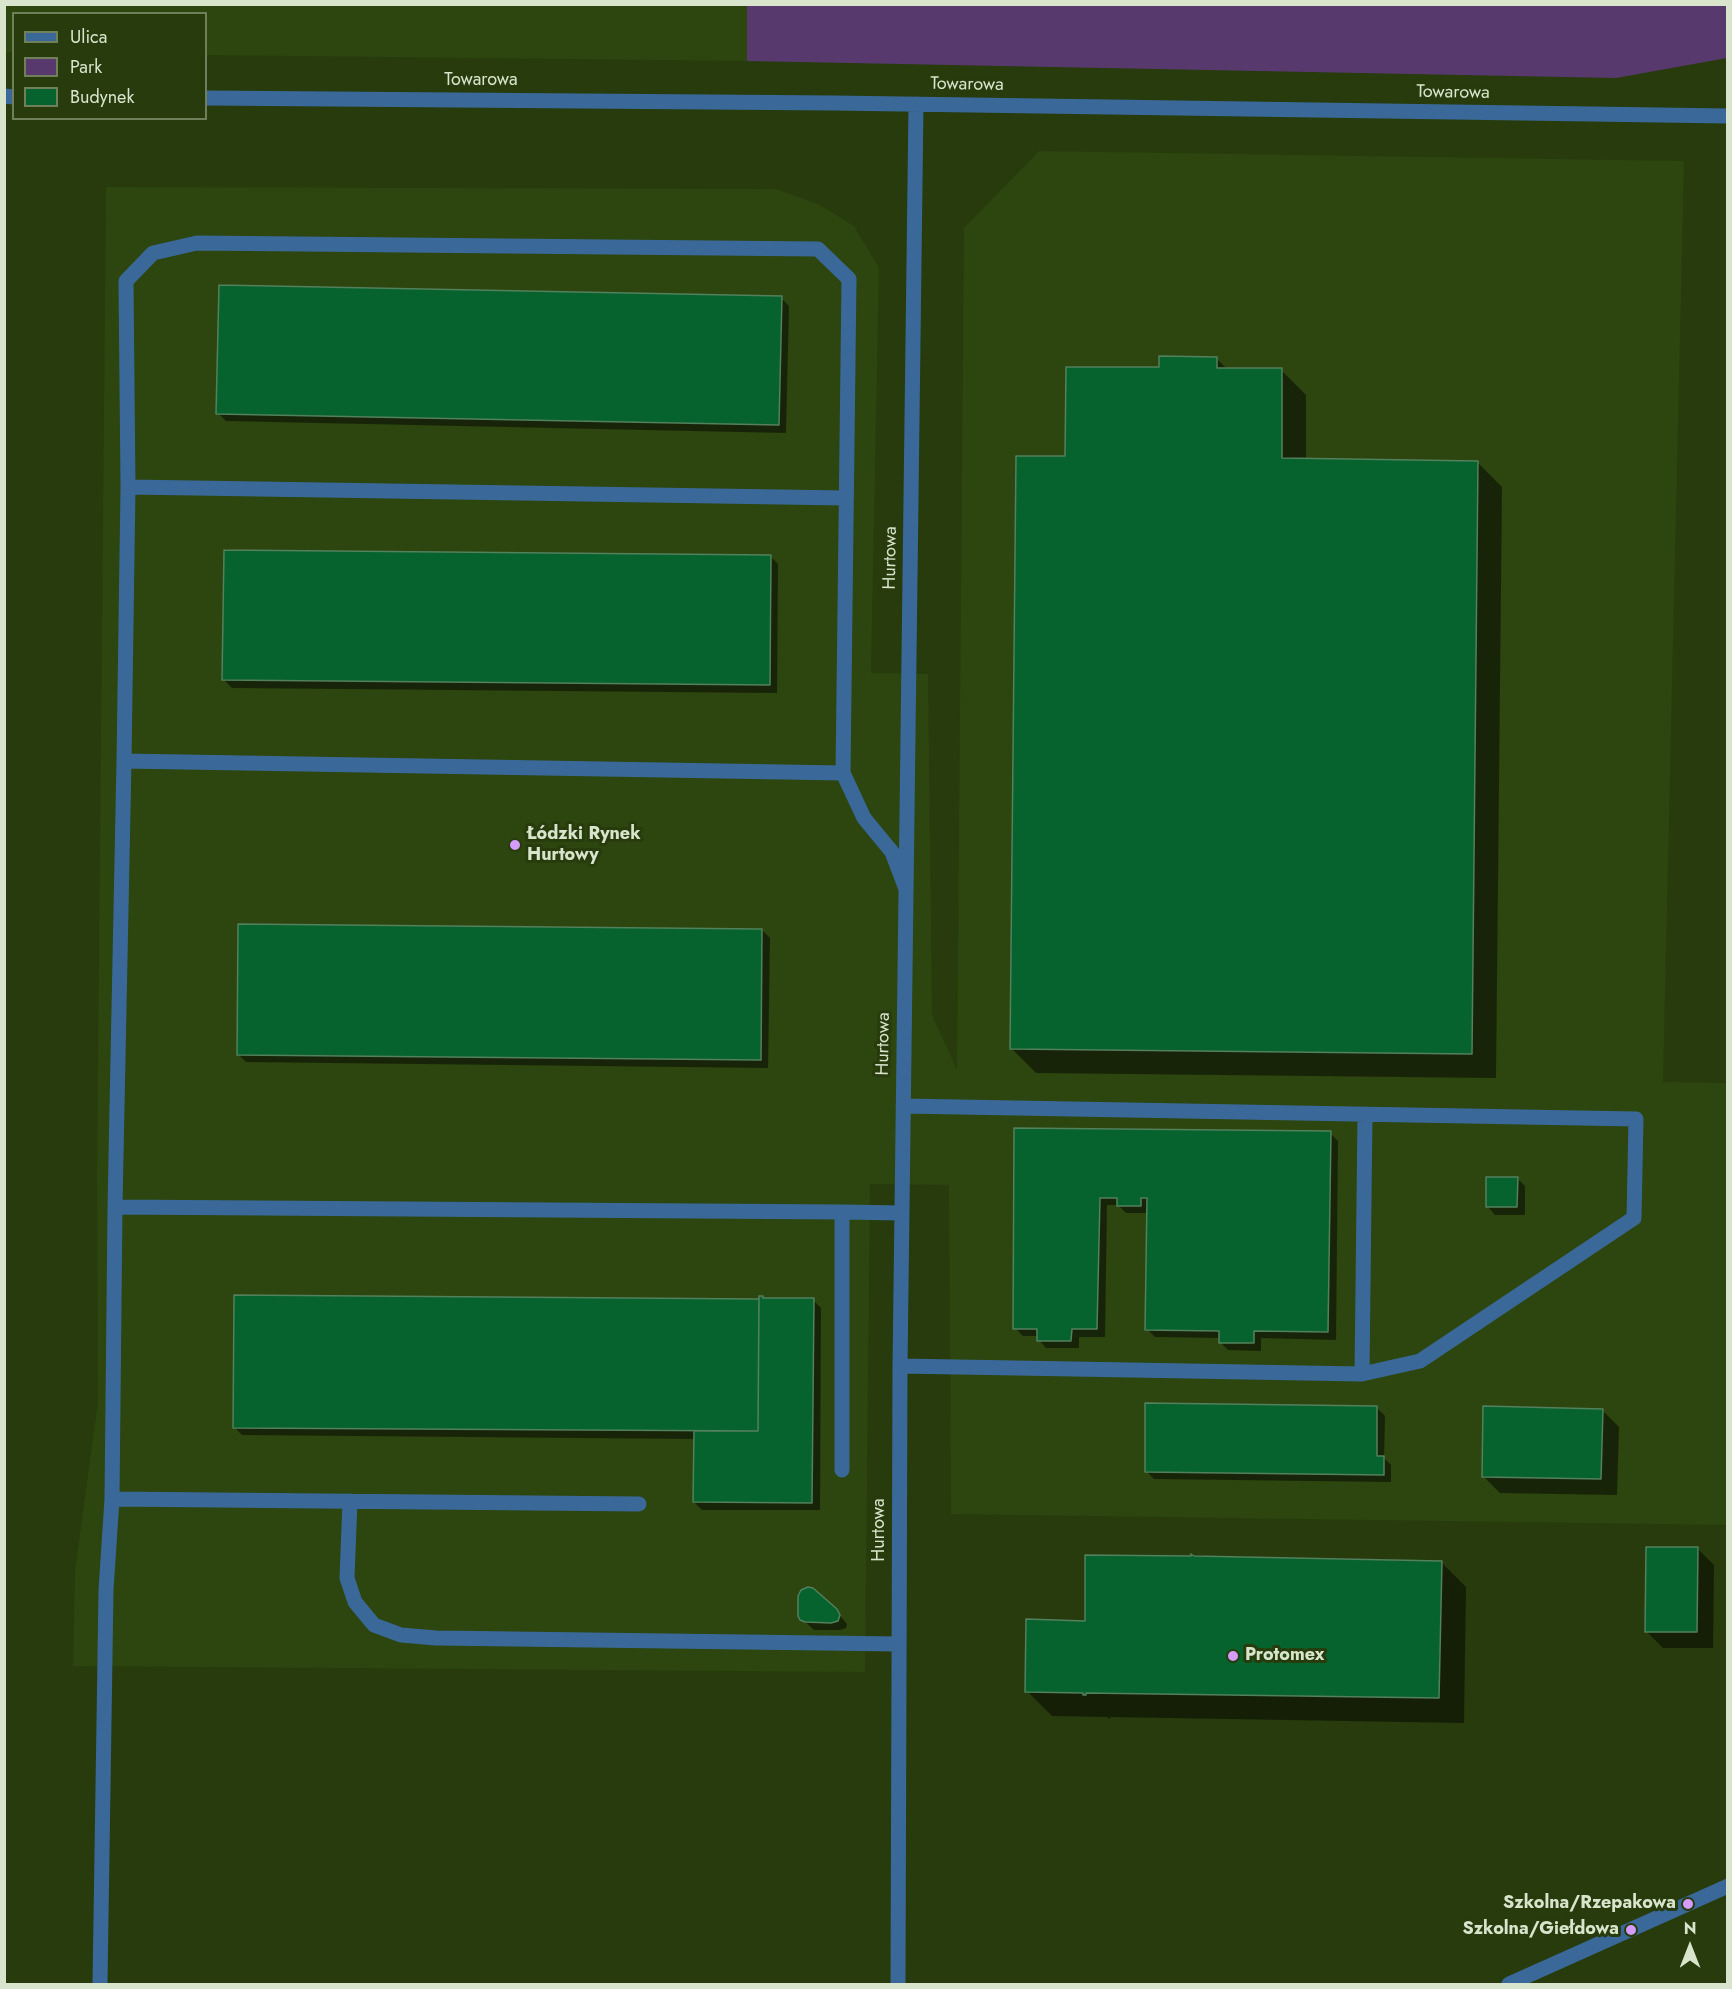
<!DOCTYPE html>
<html>
<head>
<meta charset="utf-8">
<style>
  body { margin:0 }
  #map { position:relative; width:1732px; height:1989px; overflow:hidden; background:#273b0d; font-family:Jost,sans-serif }
  canvas { display:block }
  .frame { position:absolute; inset:0; border:6px solid #d8e5cc; pointer-events:none }
  .legend { position:absolute; left:12px; top:12px; width:195px; height:108px; box-sizing:border-box; background:#273b0d; border:2px solid #6e7f59; margin:0; padding:8px 10px; list-style:none; font-size:18px; color:#d8e5cc }
  .legend li { display:flex; align-items:center; gap:12px; height:30px }
  .legend b { width:30px; border:2px solid #6e7f59 }
  .north { position:absolute; left:1660px; top:1917px; width:60px; height:60px; -webkit-text-stroke:4px #273b0d; paint-order:stroke; rotate:0deg; font-size:16px; font-weight:700; line-height:24px; text-align:center; color:#d8e5cc }
  .north::after { content:''; display:block; margin:auto; width:21px; height:27px; background:#d8e5cc; clip-path:polygon(50% 0,100% 100%,50% 72%,0 100%) }
</style>
</head>
<body>
<div id="map">
<canvas width="1732" height="1989"></canvas>
<div class="frame"></div>
<ul class="legend">
<li><b style="height:8px;background:#3a6999"></b>Ulica</li>
<li><b style="height:16px;background:#58396d"></b>Park</li>
<li><b style="height:16px;background:#07632d"></b>Budynek</li>
</ul>
<div class="north">N</div>
</div>
<script>
const ctx = document.querySelector('canvas').getContext('2d');
ctx.lineJoin = 'round';
function paint(path, color) {
  ctx.fillStyle = color;
  ctx.fill(path, 'evenodd');
}
function shape(rows) {
  const path = new Path2D();
  for (const r of rows) {
    path.moveTo(r[0], r[1]);
    for (let i = 2; i < r.length; i += 2) path.lineTo(r[i], r[i + 1]);
  }
  return path;
}
function trace(path, color, width, dash) {
  ctx.strokeStyle = color;
  ctx.lineWidth = width;
  ctx.lineCap = dash ? 'butt' : 'round';
  ctx.setLineDash(dash || []);
  ctx.stroke(path);
}
function label(font, color, halo, rows, align = 'center') {
  ctx.font = font + ' Jost,sans-serif';
  ctx.lineWidth = 6;
  ctx.setLineDash([]);
  ctx.textBaseline = 'middle';
  ctx.strokeStyle = halo;
  ctx.fillStyle = color;
  for (const [text, x, y, turn = 0] of rows) {
    ctx.save();
    ctx.translate(x, y);
    ctx.rotate((+turn || 0) * Math.PI / 180);
    ctx.textAlign = isNaN(turn) ? turn : align;
    if (halo) ctx.strokeText(text, 0, 0);
    ctx.fillText(text, 0, 0);
    ctx.restore();
  }
}
paint(shape([
  [5,5,747,5,747,61,206,55,206,14,14,14,13,52,5,52],
  [1039,151,1684,161,1663,1082,1727,1083,1727,1525,951,1514,949,1185,870,1184,865,1672,73,1666,75,1571,98,1401,97,1174,106,187,776,189,820,205,854,226,879,268,871,673,928,674,932,1015,957,1070,964,228]
]), '#2d450e');
paint(shape([
  [747,5,1727,5,1727,58,1616,78,747,61]
]), '#58396d');
paint(shape([
  [781,298,789,306,786,433,226,421,218,413],
  [1216,358,1227,369,1281,370,1306,395,1306,460,1477,462,1502,487,1496,1078,1036,1073,1011,1048,1066,458,1160,369],
  [770,556,778,564,777,693,232,688,224,680],
  [762,930,770,938,768,1068,246,1062,238,1054],
  [1016,1129,1330,1133,1338,1141,1336,1340,1261,1338,1261,1351,1228,1350,1220,1342,1220,1338,1155,1337,1147,1329,1148,1213,1126,1213,1118,1205,1107,1205,1105,1337,1079,1337,1079,1348,1046,1348,1039,1340,1039,1336,1023,1336,1015,1328],
  [1517,1178,1525,1186,1525,1215,1495,1215,1488,1207],
  [763,1297,764,1299,813,1300,821,1308,820,1510,702,1510,694,1502,695,1439,242,1435,234,1427,760,1300],
  [1377,1408,1385,1416,1384,1458,1391,1465,1391,1482,1154,1479,1146,1471],
  [1602,1410,1619,1427,1617,1495,1500,1493,1484,1477],
  [1697,1548,1714,1565,1713,1648,1663,1648,1646,1631],
  [1441,1562,1466,1587,1464,1723,1111,1717,1109,1719,1107,1717,1052,1716,1027,1691,1086,1622],
  [837,1612,847,1624,846,1628,840,1630,814,1630,799,1616]
]), '#0007');
const building = shape([
  [219,285,782,296,779,425,216,414,219,285],
  [1159,356,1217,357,1217,368,1282,368,1282,458,1478,461,1472,1054,1010,1049,1016,456,1065,456,1066,367,1159,367,1159,356],
  [224,550,771,555,770,685,222,680,224,550],
  [238,924,762,929,761,1060,237,1055,238,924],
  [1014,1128,1331,1131,1328,1332,1254,1331,1254,1343,1219,1343,1219,1331,1145,1330,1147,1198,1141,1198,1141,1206,1117,1206,1117,1198,1100,1198,1097,1329,1072,1329,1071,1341,1037,1341,1037,1329,1013,1329,1014,1128],
  [1486,1177,1518,1177,1517,1207,1486,1207,1486,1177],
  [234,1295,759,1299,758,1431,233,1428,234,1295],
  [759,1296,763,1296,763,1298,814,1298,812,1503,693,1502,694,1431,758,1431,759,1296],
  [1145,1403,1377,1406,1377,1456,1384,1456,1384,1475,1145,1472,1145,1403],
  [1483,1406,1603,1409,1601,1479,1482,1477,1483,1406],
  [1646,1547,1698,1547,1697,1632,1645,1632,1646,1547],
  [1191,1554,1194,1556,1442,1561,1439,1698,1086,1693,1086,1695,1083,1695,1083,1693,1025,1692,1026,1619,1085,1621,1085,1555,1191,1556,1191,1554],
  [808,1587,813,1588,837,1609,840,1615,838,1621,831,1623,805,1622,800,1620,798,1616,798,1596,801,1590,808,1587]
]);
paint(building, '#07632d');
trace(building, '#53805d', 1.5);
trace(shape([
  [4,96,14,97],
  [206,98,834,103,1728,116],
  [128,487,846,498],
  [124,761,843,773],
  [115,1207,842,1212],
  [900,1366,1362,1374,1420,1361,1634,1218,1636,1119,903,1106],
  [1362,1374,1365,1114],
  [842,1470,842,1212,902,1213],
  [112,1499,639,1504],
  [350,1501,347,1578,355,1602,374,1625,401,1635,436,1638,899,1644],
  [100,1984,106,1590,112,1499,115,1207,124,761,128,487,126,281,153,253,197,243,818,249,849,279,843,773,864,818,892,852,906,889],
  [898,1984,900,1366,916,104],
  [1509,1984,1728,1886]
]), '#3a6999', 15);
for (const [x, y, r, color] of [
  [515,845,6,"#d49cfb"],
  [1233,1656,6,"#d49cfb"],
  [1688,1904,6,"#d49cfb"],
  [1631,1930,6,"#d49cfb"]
]) {
  const dot = new Path2D();
  dot.arc(x, y, r, 0, 2 * Math.PI);
  ctx.fillStyle = color;
  ctx.fill(dot);
  trace(dot, '#273b0d', 2);
}
label('18px', '#d8e5cc', '#273b0d', [
  ["Towarowa",481,81],
  ["Towarowa",967,85,1],
  ["Towarowa",1453,93,1],
  ["Hurtowa",891,558,-89],
  ["Hurtowa",884,1044,-89],
  ["Hurtowa",880,1530,-90]
]);
label('bold 18px', '#d8e5cc', '#273b0d', [
  ["Łódzki Rynek",527,835],
  ["Hurtowy",527,856],
  ["Protomex",1245,1656],
  ["Szkolna/Rzepakowa",1676,1904,"right"],
  ["Szkolna/Giełdowa",1619,1930,"right"]
], 'left');
</script>
</body>
</html>
